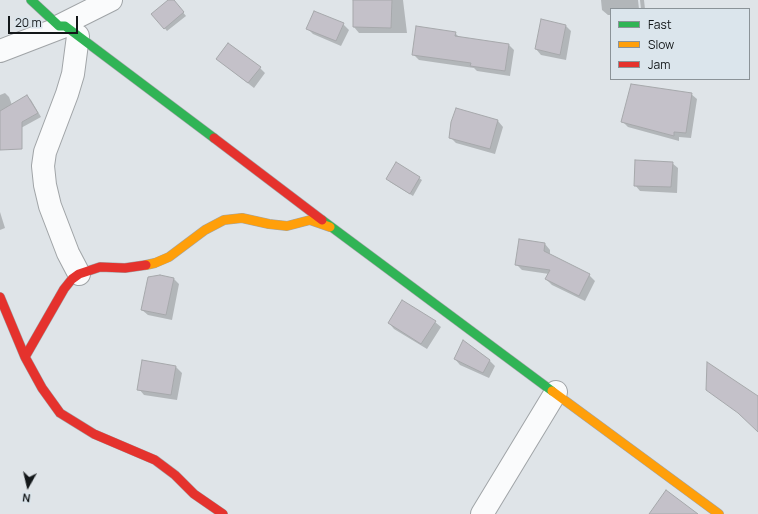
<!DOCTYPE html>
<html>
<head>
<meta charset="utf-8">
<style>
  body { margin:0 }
  #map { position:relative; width:758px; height:514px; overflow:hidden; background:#dfe4e8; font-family:Manrope,sans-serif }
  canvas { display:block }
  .legend { position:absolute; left:610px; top:8px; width:140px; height:72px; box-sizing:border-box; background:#dbe5ec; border:1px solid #8b9398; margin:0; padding:5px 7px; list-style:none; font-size:12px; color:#131719 }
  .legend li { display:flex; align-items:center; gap:8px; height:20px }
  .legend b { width:20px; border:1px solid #8b9398 }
  .north { position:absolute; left:8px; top:466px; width:40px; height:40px; -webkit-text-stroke:3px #dbe5ec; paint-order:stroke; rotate:188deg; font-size:11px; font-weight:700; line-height:16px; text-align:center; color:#131719 }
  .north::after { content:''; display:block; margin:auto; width:14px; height:18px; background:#131719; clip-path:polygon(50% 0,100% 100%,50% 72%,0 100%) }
  .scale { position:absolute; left:8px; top:16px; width:70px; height:18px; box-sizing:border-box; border:2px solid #131719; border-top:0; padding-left:5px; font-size:12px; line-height:14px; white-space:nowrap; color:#131719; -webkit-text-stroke:3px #dbe5ec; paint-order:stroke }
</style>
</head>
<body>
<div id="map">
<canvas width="758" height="514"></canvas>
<ul class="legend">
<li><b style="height:5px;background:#30b455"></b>Fast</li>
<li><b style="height:5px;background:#ff9f0a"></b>Slow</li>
<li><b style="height:5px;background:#e5322d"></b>Jam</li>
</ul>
<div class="north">N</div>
<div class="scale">20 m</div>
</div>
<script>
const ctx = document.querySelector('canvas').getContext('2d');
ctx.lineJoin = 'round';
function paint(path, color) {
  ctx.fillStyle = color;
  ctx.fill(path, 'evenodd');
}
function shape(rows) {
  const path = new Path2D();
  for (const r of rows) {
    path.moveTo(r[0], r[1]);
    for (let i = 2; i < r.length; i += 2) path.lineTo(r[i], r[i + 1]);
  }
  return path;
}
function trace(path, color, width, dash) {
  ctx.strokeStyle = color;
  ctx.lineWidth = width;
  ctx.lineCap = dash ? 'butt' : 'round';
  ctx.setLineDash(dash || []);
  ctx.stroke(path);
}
paint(shape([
  [170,0,173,0,186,16,167,31,153,14],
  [354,0,403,0,407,33,359,33,354,27],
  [601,0,638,0,639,9,611,9,611,15,608,15,602,10],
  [640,0,644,0,645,9,641,9],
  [343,24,349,30,341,46,313,34,308,29],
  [566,26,571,31,566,60,541,55,536,49],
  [455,33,460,38,508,44,514,50,510,76,477,71,474,68,419,60,413,54],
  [217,59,260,68,265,73,254,88],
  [5,93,9,97,12,105,27,96,31,100,41,117,10,134,0,124,0,95],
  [691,94,697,99,691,138,679,137,679,141,628,127,623,122],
  [498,121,503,127,495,154,456,143,450,137],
  [397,163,422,180,413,196,390,182],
  [672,163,678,168,677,193,640,191,635,185],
  [0,212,5,228,0,230],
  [545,244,550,250,550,255,589,275,595,281,585,301,552,285,546,279,549,274,522,270,516,264],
  [174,279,179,284,172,320,148,315,142,310],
  [435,322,441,327,427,349,394,329,389,323],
  [455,359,489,360,495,366,489,378,460,365],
  [143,362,176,367,182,373,177,400,144,395,139,389]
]), '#0003');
const building = shape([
  [168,0,174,0,184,12,164,29,151,14,168,0],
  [353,0,392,0,391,28,353,27,353,0],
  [314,11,344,23,336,41,306,29,314,11],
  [541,19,566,25,560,55,535,49,541,19],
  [416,26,456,32,455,36,509,44,505,71,470,66,471,63,412,55,416,26],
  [228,43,261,67,248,83,216,59,228,43],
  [631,84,692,93,686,133,674,132,674,136,621,122,631,84],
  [27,95,38,113,22,122,22,149,0,150,0,111,27,95],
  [456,108,498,120,490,149,449,138,451,122,456,108],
  [635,160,673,162,671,187,634,186,635,160],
  [396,162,420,177,410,194,386,179,396,162],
  [519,239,545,243,544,251,590,274,579,296,545,279,550,270,515,265,519,239],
  [160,275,174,278,166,315,141,310,148,277,160,275],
  [402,300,436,321,421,344,388,323,402,300],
  [463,340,490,360,483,373,454,359,463,340],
  [142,360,176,366,171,395,137,390,142,360],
  [707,362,758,396,758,432,738,413,706,390,707,362],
  [666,490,698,514,649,514,666,490]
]);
paint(building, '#c4c1c9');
trace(building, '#a6a8ab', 1);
const street = shape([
  [59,26,111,0],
  [78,36,73,74,67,94,45,152,43,166,45,185,50,206,68,253,79,274],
  [0,51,65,26],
  [482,514,556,392]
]);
const fast = shape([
  [31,0,59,26,65,26,214,138],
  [322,220,552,391]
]);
const slow = shape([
  [146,265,155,263,169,257,205,230,224,220,242,218,269,224,287,226,310,220,330,227],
  [552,391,719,514]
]);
const jam = shape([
  [214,138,322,220],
  [0,297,25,357,42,388,60,413,94,434,155,460,175,475,194,494,223,514],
  [25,357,64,289,72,279,79,274,100,267,125,268,146,265]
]);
trace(street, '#a0a4a7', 24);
trace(fast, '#a0a4a7', 10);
trace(slow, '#a0a4a7', 10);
trace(jam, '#a0a4a7', 10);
trace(street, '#fafbfc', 22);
trace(fast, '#30b455', 9);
trace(slow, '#ff9f0a', 9);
trace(jam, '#e5322d', 9);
</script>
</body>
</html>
